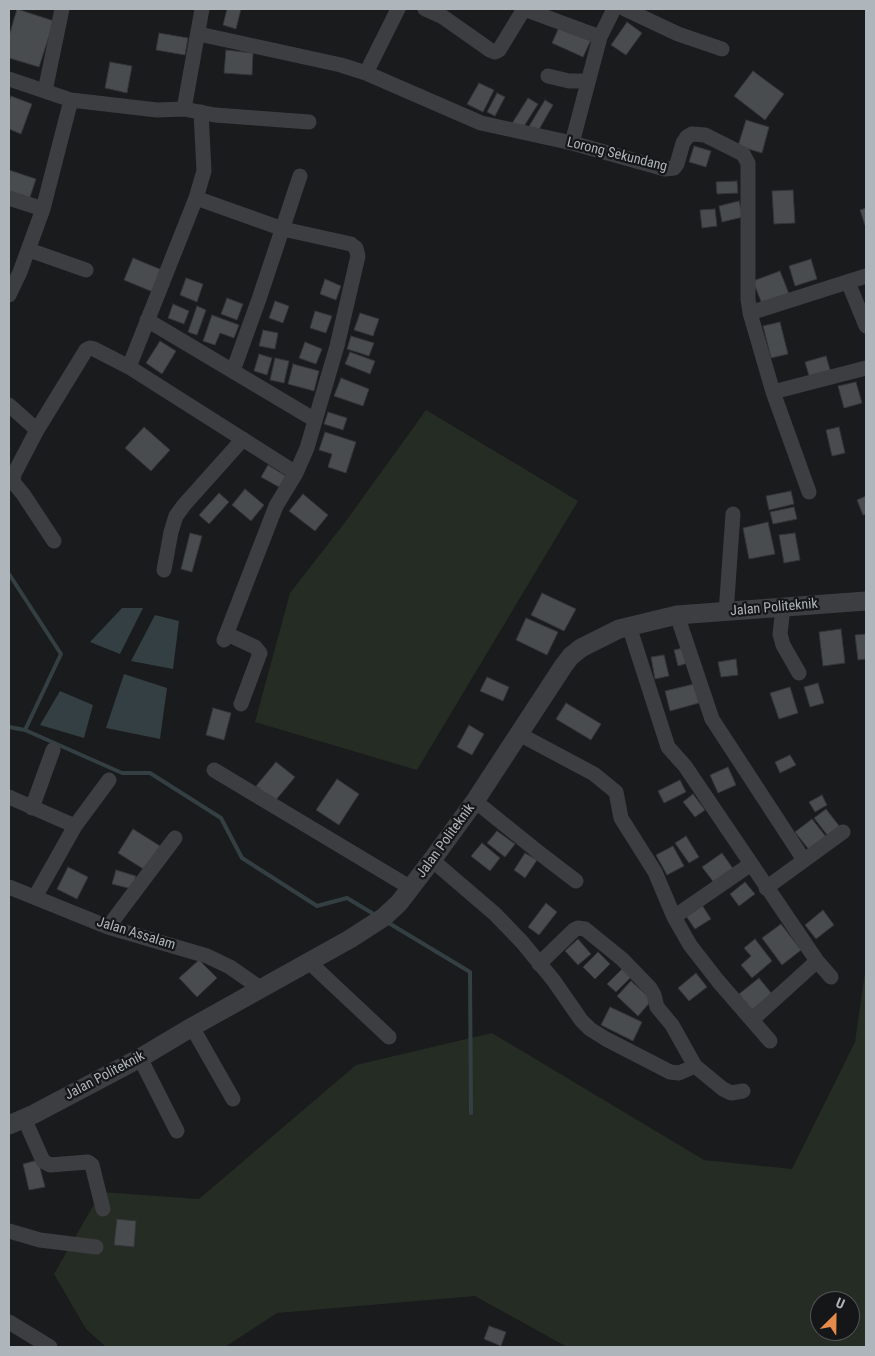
<!DOCTYPE html>
<html>
<head>
<meta charset="utf-8">
<style>
  body { margin:0 }
  #map { position:relative; width:875px; height:1356px; overflow:hidden; background:#1a1b1c; font-family:"Roboto Condensed",sans-serif }
  canvas { display:block }
  .frame { position:absolute; inset:0; border:10px solid #aeb5bb; pointer-events:none }
  .north { position:absolute; left:810px; top:1291px; width:50px; height:50px; box-sizing:border-box; background:#151617; border:1px solid #525659; border-radius:50%; rotate:23deg; font-size:14px; font-weight:700; line-height:20px; text-align:center; color:#aeb5bb }
  .north::after { content:''; display:block; margin:auto; width:18px; height:22px; background:#e48a4a; clip-path:polygon(50% 0,100% 100%,50% 72%,0 100%) }
</style>
</head>
<body>
<div id="map">
<canvas width="875" height="1356"></canvas>
<div class="frame"></div>
<div class="north">U</div>
</div>
<script>
const ctx = document.querySelector('canvas').getContext('2d');
ctx.lineJoin = 'round';
function paint(path, color) {
  ctx.fillStyle = color;
  ctx.fill(path, 'evenodd');
}
function shape(rows) {
  const path = new Path2D();
  for (const r of rows) {
    path.moveTo(r[0], r[1]);
    for (let i = 2; i < r.length; i += 2) path.lineTo(r[i], r[i + 1]);
  }
  return path;
}
function trace(path, color, width, dash) {
  ctx.strokeStyle = color;
  ctx.lineWidth = width;
  ctx.lineCap = dash ? 'butt' : 'round';
  ctx.setLineDash(dash || []);
  ctx.stroke(path);
}
function label(font, color, halo, rows, align = 'center') {
  ctx.font = font + ' "Roboto Condensed",sans-serif';
  ctx.lineWidth = 4.5;
  ctx.setLineDash([]);
  ctx.textBaseline = 'middle';
  ctx.strokeStyle = halo;
  ctx.fillStyle = color;
  for (const [text, x, y, turn = 0] of rows) {
    ctx.save();
    ctx.translate(x, y);
    ctx.rotate((+turn || 0) * Math.PI / 180);
    ctx.textAlign = isNaN(turn) ? turn : align;
    if (halo) ctx.strokeText(text, 0, 0);
    ctx.fillText(text, 0, 0);
    ctx.restore();
  }
}
paint(shape([
  [426,410,578,501,417,770,255,722,290,593,346,521],
  [866,965,866,1347,567,1347,475,1296,277,1313,225,1347,106,1347,86,1329,54,1274,101,1192,199,1199,356,1065,492,1033,704,1160,792,1169,855,1042],
  [820,1301,850,1301,850,1331,820,1331]
]), '#252c24');
paint(shape([
  [122,608,143,608,120,654,90,642],
  [155,615,179,621,173,669,131,661],
  [124,674,167,688,160,739,106,728],
  [60,691,93,705,84,738,40,725]
]), '#333f42');
trace(shape([
  [9,574,61,654,25,730],
  [9,727,25,730,122,773,150,773,221,818,242,858,317,906,347,898,377,916],
  [387,922,470,972,471,1113]
]), '#333f42', 4);
const building = shape([
  [17,9,54,21,39,67,9,58,9,36,17,9],
  [227,9,241,9,236,29,223,25,227,9],
  [627,22,642,33,626,55,611,45,627,22],
  [560,25,591,40,583,57,552,43,560,25],
  [159,33,188,38,185,55,156,50,159,33],
  [226,50,253,53,252,75,224,73,226,50],
  [110,62,132,66,127,93,105,88,110,62],
  [753,71,784,94,765,120,734,96,753,71],
  [479,83,494,90,483,112,467,104,479,83],
  [497,93,505,97,495,116,487,112,497,93],
  [11,96,32,104,21,134,9,129,9,102,11,96],
  [528,98,538,104,521,131,511,125,528,98],
  [545,100,553,105,537,133,528,128,545,100],
  [746,120,769,127,762,153,738,146,746,120],
  [694,146,711,151,706,167,689,162,694,146],
  [9,170,36,179,29,200,9,194,9,170],
  [737,181,738,193,717,194,716,182,737,181],
  [793,190,795,223,774,224,772,191,793,190],
  [739,201,743,217,722,222,719,206,739,201],
  [866,208,866,228,860,210,866,208],
  [715,209,717,226,702,228,700,210,715,209],
  [133,258,162,270,153,292,124,280,133,258],
  [811,259,817,279,795,286,789,266,811,259],
  [780,271,789,294,762,304,753,281,780,271],
  [186,278,203,284,197,302,180,295,186,278],
  [325,279,341,286,336,300,320,294,325,279],
  [227,298,243,304,237,320,221,314,227,298],
  [275,301,289,306,283,323,269,318,275,301],
  [173,304,189,311,184,324,168,318,173,304],
  [197,306,206,310,197,335,188,332,197,306],
  [315,311,332,316,326,333,310,328,315,311],
  [360,313,379,319,373,336,354,330,360,313],
  [212,315,239,325,234,338,220,333,215,345,203,341,212,315],
  [780,322,788,354,771,358,763,326,780,322],
  [263,330,278,333,275,349,259,346,263,330],
  [351,336,374,343,369,356,347,349,351,336],
  [160,341,176,351,162,374,146,363,160,341],
  [305,342,322,349,316,364,299,358,305,342],
  [350,352,375,361,370,374,345,364,350,352],
  [259,354,272,358,267,375,254,371,259,354],
  [826,356,831,373,810,379,805,362,826,356],
  [275,358,289,361,284,383,270,380,275,358],
  [293,364,319,371,314,391,288,384,293,364],
  [341,378,369,389,363,406,334,396,341,378],
  [856,382,862,403,844,408,838,386,856,382],
  [328,412,347,418,343,430,324,424,328,412],
  [144,427,170,450,151,471,125,448,144,427],
  [839,427,845,453,832,456,826,430,839,427],
  [325,432,356,442,346,473,328,467,332,454,319,450,325,432],
  [268,465,286,476,279,487,261,477,268,465],
  [245,489,264,505,251,521,232,505,245,489],
  [791,491,794,504,769,510,766,496,791,491],
  [219,493,229,502,209,524,199,515,219,493],
  [303,494,328,515,315,531,289,511,303,494],
  [866,496,866,514,863,515,857,500,866,496],
  [794,507,797,519,773,524,770,512,794,507],
  [768,522,775,554,749,559,743,528,768,522],
  [190,533,202,536,192,572,181,569,190,533],
  [795,533,800,560,784,563,779,535,795,533],
  [542,593,576,609,564,631,531,615,542,593],
  [526,618,558,632,547,655,516,640,526,618],
  [841,629,845,663,823,666,819,632,841,629],
  [866,634,866,659,858,660,855,635,866,634],
  [683,648,688,663,678,666,674,650,683,648],
  [664,655,669,676,655,679,651,657,664,655],
  [736,659,738,675,721,677,718,662,736,659],
  [487,677,509,687,503,701,480,691,487,677],
  [818,683,824,703,810,707,804,687,818,683],
  [694,684,699,703,670,711,665,691,694,684],
  [790,687,798,713,779,719,770,693,790,687],
  [566,703,601,724,591,740,556,719,566,703],
  [213,708,231,713,224,740,206,735,213,708],
  [469,725,484,734,472,755,457,747,469,725],
  [790,755,796,765,780,773,775,762,790,755],
  [276,762,295,777,275,801,256,786,276,762],
  [728,767,736,785,718,793,710,775,728,767],
  [337,779,359,794,339,825,316,810,337,779],
  [680,780,686,792,664,803,658,791,680,780],
  [693,794,705,810,695,817,683,802,693,794],
  [822,795,827,805,815,812,809,802,822,795],
  [826,809,840,827,828,836,814,818,826,809],
  [812,819,827,838,810,851,795,832,812,819],
  [133,829,160,846,145,870,118,853,133,829],
  [497,831,515,844,505,857,487,843,497,831],
  [686,836,699,857,689,863,675,843,686,836],
  [482,843,500,858,490,871,471,856,482,843],
  [673,846,684,866,667,875,656,855,673,846],
  [525,853,537,860,525,878,514,870,525,853],
  [722,853,734,870,715,884,702,867,722,853],
  [68,867,88,877,77,899,57,889,68,867],
  [116,870,136,876,132,889,112,884,116,870],
  [745,882,755,894,739,906,730,894,745,882],
  [546,903,557,912,539,935,528,927,546,903],
  [702,905,711,919,695,929,686,916,702,905],
  [823,910,834,925,816,939,805,925,823,910],
  [781,924,801,950,782,965,762,938,781,924],
  [578,939,591,954,578,965,565,951,578,939],
  [755,939,772,961,752,978,741,965,751,956,744,948,755,939],
  [598,952,610,964,595,979,583,967,598,952],
  [199,960,217,978,197,997,179,978,199,960],
  [623,968,632,976,616,992,607,984,623,968],
  [696,973,707,987,689,1001,678,988,696,973],
  [759,978,772,994,752,1010,739,994,759,978],
  [631,981,652,1000,638,1016,617,996,631,981],
  [610,1007,642,1022,633,1041,601,1025,610,1007],
  [38,1160,45,1187,29,1190,23,1164,38,1160],
  [117,1219,136,1221,134,1247,114,1245,117,1219],
  [489,1326,506,1332,501,1346,484,1339,489,1326]
]);
paint(building, '#494c4f');
trace(building, '#343538', 1);
trace(shape([
  [202,9,184,109,215,115,309,122],
  [425,9,443,17,490,50,495,52,499,50,524,9],
  [524,9,600,37],
  [625,9,678,34,722,49],
  [199,34,341,65,366,73,481,123,572,143,665,169,674,168,677,164,683,143,687,137,692,134,705,135,743,154,748,163,748,299,750,313,773,392,809,492],
  [366,73,398,9],
  [548,76,569,81,588,81],
  [9,79,71,100,157,110,184,109],
  [45,91,62,9],
  [201,112,204,171,196,198,129,367,296,473],
  [572,143,600,37,614,9],
  [9,198,43,209],
  [196,198,283,229,351,244,356,248,358,256,337,346,307,448,296,473,276,506,224,640],
  [29,250,86,270],
  [848,282,866,326],
  [9,295,20,272,43,209,71,100],
  [750,313,866,276],
  [147,320,315,420],
  [233,371,259,299,300,176],
  [773,392,866,368],
  [9,405,37,430],
  [54,541,23,494,13,482,14,474,37,430,86,350,90,348,94,349,129,367],
  [164,570,171,532,176,516,184,505,243,439],
  [783,608,780,634,783,645,799,673],
  [726,613,733,514],
  [677,615,712,719,804,860],
  [629,626,668,747,685,766,817,961,831,977],
  [227,634,255,647,260,653,241,704],
  [519,734,594,774,616,792,621,818,655,872,674,917,690,945,718,981,770,1041],
  [214,770,411,888],
  [9,797,75,826],
  [475,801,542,855,576,881],
  [32,808,53,750],
  [432,860,495,914,522,942,554,981,581,1020,590,1029,606,1039,670,1072,679,1073,695,1066],
  [9,887,108,927,207,956,230,967,260,988],
  [766,888,843,832],
  [35,897,75,826,109,780],
  [674,917,751,864],
  [108,927,175,838],
  [308,961,389,1037],
  [539,964,574,930,578,928,585,929,622,959,650,988,654,995,657,1007,672,1025,695,1066,723,1089,731,1093,743,1091],
  [752,1020,817,961],
  [192,1027,233,1099],
  [140,1058,177,1131],
  [24,1118,43,1161,50,1165,88,1162,92,1165,103,1209],
  [9,1231,40,1240,96,1247],
  [9,1322,50,1347]
]), '#3c3e41', 15);
trace(shape([
  [9,1125,34,1114,140,1058,192,1027,350,939,384,917,399,903,432,860,475,801,564,665,571,656,581,648,619,629,677,615,866,601]
]), '#3c3e41', 19);
label('14px', '#aeb5bb', '#151617', [
  ["Lorong Sekundang",617,155,14],
  ["Jalan Politeknik",774,608,-5],
  ["Jalan Politeknik",446,841,-54],
  ["Jalan Assalam",136,934,17],
  ["Jalan Politeknik",105,1076,-28]
]);
</script>
</body>
</html>
